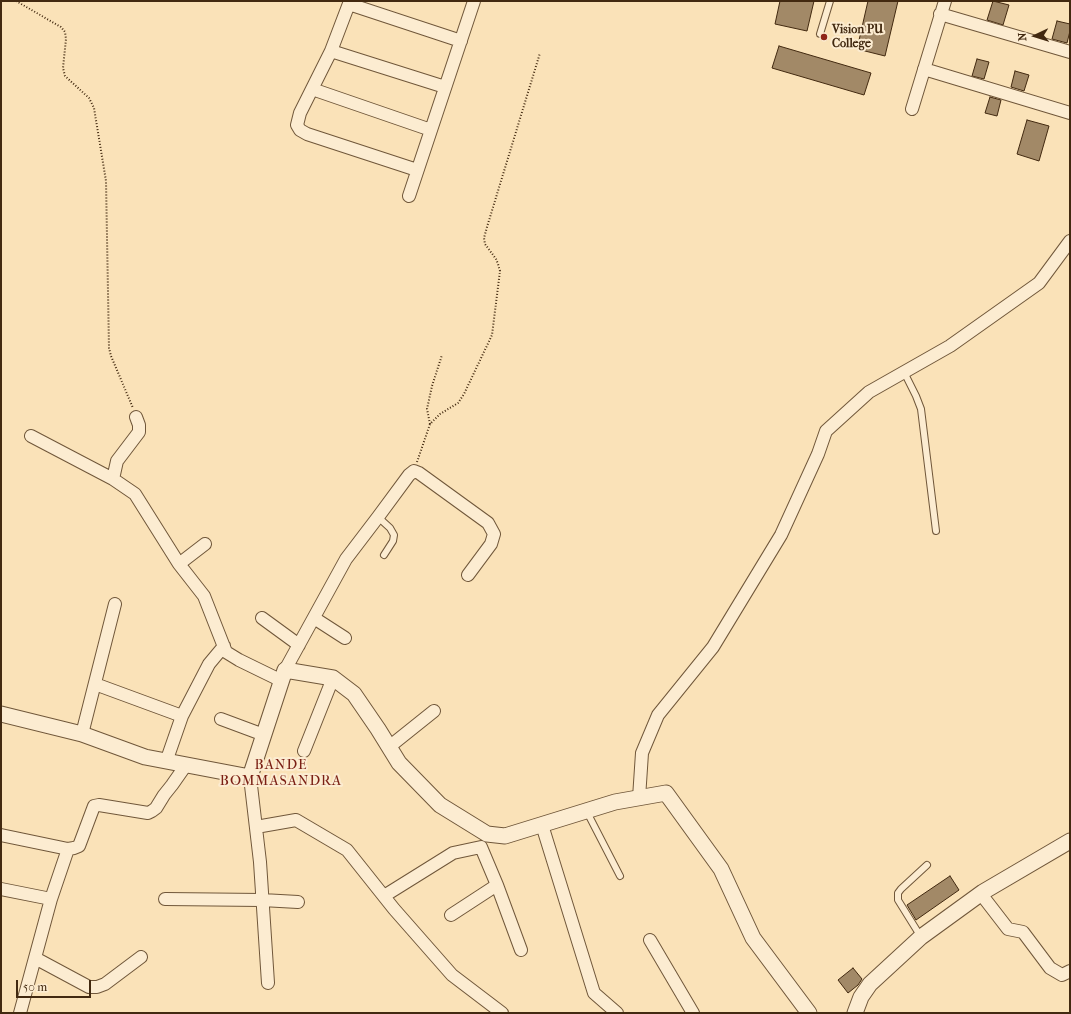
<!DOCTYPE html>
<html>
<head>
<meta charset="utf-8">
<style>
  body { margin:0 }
  #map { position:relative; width:1071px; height:1014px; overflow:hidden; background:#fae2b8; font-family:"IM FELL French Canon",serif }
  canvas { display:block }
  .frame { position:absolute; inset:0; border:2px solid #422910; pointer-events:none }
  .north { position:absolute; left:1015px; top:16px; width:40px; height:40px; -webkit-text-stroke:3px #fcecd1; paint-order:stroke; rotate:266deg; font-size:11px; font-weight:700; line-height:16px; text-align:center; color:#422910 }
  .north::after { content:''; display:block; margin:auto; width:14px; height:18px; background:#422910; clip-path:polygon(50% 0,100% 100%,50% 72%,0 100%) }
  .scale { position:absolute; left:16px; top:980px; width:75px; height:18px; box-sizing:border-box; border:2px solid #422910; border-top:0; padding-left:5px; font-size:12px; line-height:14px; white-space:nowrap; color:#422910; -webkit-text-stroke:3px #fcecd1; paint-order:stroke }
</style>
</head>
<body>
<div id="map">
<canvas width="1071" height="1014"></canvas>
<div class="frame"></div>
<div class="north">N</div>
<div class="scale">50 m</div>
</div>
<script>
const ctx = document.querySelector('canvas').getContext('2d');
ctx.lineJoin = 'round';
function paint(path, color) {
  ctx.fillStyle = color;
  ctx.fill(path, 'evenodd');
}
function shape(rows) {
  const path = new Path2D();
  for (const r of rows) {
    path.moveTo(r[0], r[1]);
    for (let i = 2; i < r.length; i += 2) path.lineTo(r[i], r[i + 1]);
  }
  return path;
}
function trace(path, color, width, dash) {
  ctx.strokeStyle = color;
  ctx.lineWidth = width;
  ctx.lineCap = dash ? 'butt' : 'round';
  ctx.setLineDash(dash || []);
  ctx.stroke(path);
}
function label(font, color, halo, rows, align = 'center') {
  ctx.font = font + ' "IM FELL French Canon",serif';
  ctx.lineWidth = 4;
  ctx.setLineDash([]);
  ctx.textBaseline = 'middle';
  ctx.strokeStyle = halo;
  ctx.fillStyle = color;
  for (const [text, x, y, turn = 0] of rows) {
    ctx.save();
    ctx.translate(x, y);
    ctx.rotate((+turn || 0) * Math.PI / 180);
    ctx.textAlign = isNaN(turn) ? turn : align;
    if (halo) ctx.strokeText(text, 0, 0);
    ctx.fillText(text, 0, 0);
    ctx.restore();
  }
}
const building = shape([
  [780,1,814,1,807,31,775,24,780,1],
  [868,1,898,1,885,56,857,49,868,1],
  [993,1,1009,5,1003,25,987,20,993,1],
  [1057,21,1070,24,1070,31,1067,43,1052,39,1057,21],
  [779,46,871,73,864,95,772,68,779,46],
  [977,59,989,62,984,79,972,76,977,59],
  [1015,71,1029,75,1024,91,1011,87,1015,71],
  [990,97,1001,100,997,116,985,113,990,97],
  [1027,120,1049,126,1039,161,1017,154,1027,120],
  [950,876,959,890,916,920,907,905,950,876],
  [853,968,862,979,858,985,848,993,838,980,853,968]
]);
paint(building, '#a28967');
trace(building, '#422910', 1);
const service = shape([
  [820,34,830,1],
  [904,372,916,396,921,409,936,531],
  [378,517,390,528,394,535,393,541,384,555],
  [587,812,620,876],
  [921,937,898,900,898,893,901,889,927,865]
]);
const minor = shape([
  [350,1,331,51,300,113,297,125,300,130,307,134,417,170],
  [349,4,461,41],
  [940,14,1070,52],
  [331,51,445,87],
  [924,69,1070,113],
  [312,89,431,130],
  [912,109,945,1],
  [409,196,474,1],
  [31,436,113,479,135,494,179,564,204,596,226,652,239,660,282,681],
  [113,479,117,461,139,432,139,425,136,417],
  [179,564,205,544],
  [262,618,299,645],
  [314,618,345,638],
  [285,670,346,559,378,517,409,475,414,471,419,473,488,523,494,534,491,544,468,575],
  [95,684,182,716],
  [221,719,264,735],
  [82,734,115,604],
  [389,747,434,711],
  [304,751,333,678],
  [166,762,182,716,209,664,224,646],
  [250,777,260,862,268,983],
  [639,798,642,753,658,715,713,647,781,535,818,454,826,431,869,392,950,346,1039,283,1070,241],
  [542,825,594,993,617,1013],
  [256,827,296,820,347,850,394,909,452,975,502,1013],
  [1,835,68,849,74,848,79,846,94,806,99,805,148,813,152,811,156,808,164,795,172,785,186,765],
  [1,889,51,899],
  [981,894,1008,929,1023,932,1050,968,1062,975,1070,971],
  [384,896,453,853,481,847,497,885,521,950],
  [165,899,262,900,298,902],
  [451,915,497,885],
  [650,940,693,1013],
  [35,958,89,987,97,987,105,984,141,957],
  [20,1013,51,899,68,849]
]);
const tertiary = shape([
  [1,714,82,734,145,757,250,777,285,670,333,678,354,694,378,729,399,763,440,805,487,834,505,836,615,802,666,793,721,869,753,938,809,1013],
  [855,1013,861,997,870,984,921,937,983,892,1070,841]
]);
trace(service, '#70573a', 8);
trace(minor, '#70573a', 14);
trace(tertiary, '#70573a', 17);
trace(shape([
  [16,1,61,27,65,32,66,39,63,68,65,76,89,98,94,108,106,181,109,348,111,356,133,408],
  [430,424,427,409,432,386,442,355],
  [417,462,430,424,440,414,458,403,464,394,492,335,500,271,498,264,496,259,485,244,484,238,487,227,540,53]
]), '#422910', 2, [1, 2]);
trace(service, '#fcecd1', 6);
trace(minor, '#fcecd1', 12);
trace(tertiary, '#fcecd1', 15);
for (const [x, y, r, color] of [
  [824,37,4,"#8f2418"]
]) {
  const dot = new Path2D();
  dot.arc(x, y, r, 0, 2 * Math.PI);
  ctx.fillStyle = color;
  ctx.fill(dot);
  trace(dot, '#fcecd1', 1.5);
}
label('bold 12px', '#422910', '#fcecd1', [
  ["Vision PU",832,30],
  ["College",832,44]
], 'left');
ctx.letterSpacing = '1px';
label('14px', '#7a1f14', '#fcecd1', [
  ["BANDE",281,766],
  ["BOMMASANDRA",281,782]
]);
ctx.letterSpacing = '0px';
</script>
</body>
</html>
